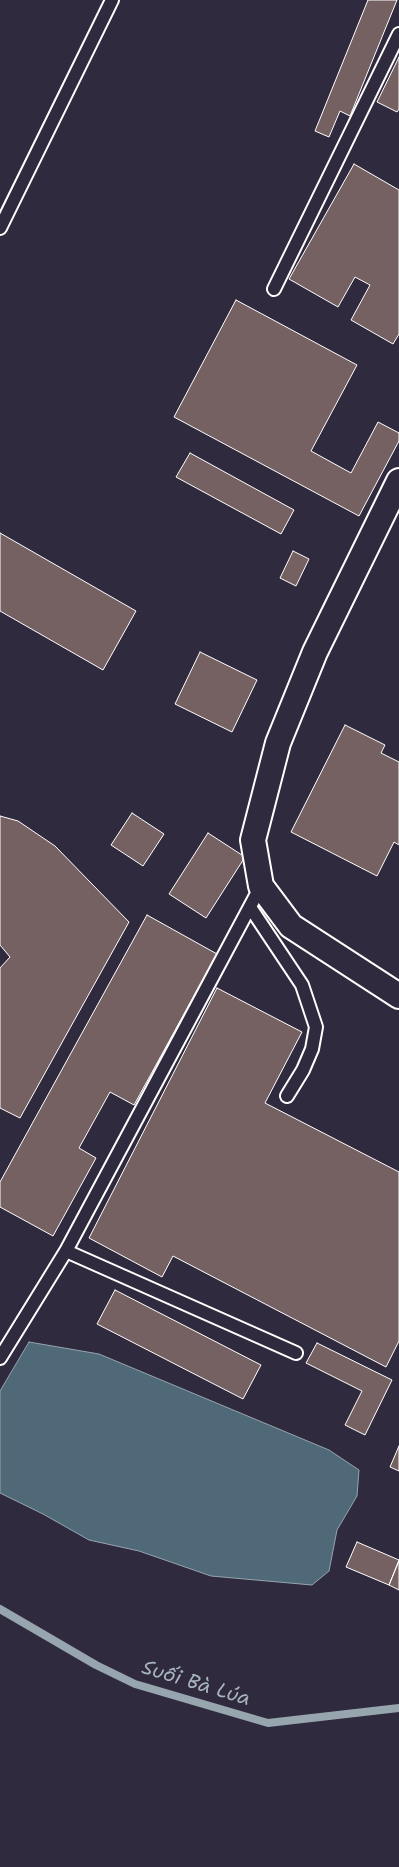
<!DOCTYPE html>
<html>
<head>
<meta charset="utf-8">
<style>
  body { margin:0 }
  canvas { display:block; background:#2f2a3d }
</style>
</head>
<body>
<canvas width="399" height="1867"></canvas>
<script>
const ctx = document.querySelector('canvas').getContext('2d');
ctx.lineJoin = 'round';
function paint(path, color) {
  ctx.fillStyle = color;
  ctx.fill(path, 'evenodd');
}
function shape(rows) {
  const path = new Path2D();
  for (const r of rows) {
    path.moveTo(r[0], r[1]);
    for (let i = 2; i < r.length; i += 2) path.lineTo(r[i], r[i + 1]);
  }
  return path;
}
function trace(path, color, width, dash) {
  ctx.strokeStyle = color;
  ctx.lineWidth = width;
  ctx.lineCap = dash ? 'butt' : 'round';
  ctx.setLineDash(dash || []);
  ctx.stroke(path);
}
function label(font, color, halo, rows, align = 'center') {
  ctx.font = font + ' "Shantell Sans",sans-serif';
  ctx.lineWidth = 4.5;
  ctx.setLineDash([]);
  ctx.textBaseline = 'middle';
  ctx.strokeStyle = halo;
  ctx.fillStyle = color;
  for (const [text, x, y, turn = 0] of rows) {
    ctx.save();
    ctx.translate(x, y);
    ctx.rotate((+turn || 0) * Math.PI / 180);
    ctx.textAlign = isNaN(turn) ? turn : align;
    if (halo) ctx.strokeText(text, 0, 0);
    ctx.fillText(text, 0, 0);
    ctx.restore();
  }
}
const water = shape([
  [29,1342,99,1354,329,1450,359,1470,357,1496,337,1530,329,1571,312,1585,211,1576,139,1551,89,1540,43,1514,0,1493,0,1391,29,1342]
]);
paint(water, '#506978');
trace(water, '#96a5ae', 1);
trace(shape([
  [0,1609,96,1665,135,1684,268,1723,399,1708]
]), '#96a5ae', 8);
const building = shape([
  [368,0,397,0,350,116,340,111,329,137,315,131,368,0],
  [399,57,399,109,397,112,377,102,399,57],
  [354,164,399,190,399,334,393,344,351,320,370,285,355,277,338,307,289,279,354,164],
  [236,300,357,365,311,451,351,473,378,422,399,433,399,441,359,516,174,417,236,300],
  [190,453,294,510,281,534,176,477,190,453],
  [0,533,136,611,103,670,0,611,0,533],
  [293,551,309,559,296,586,280,578,293,551],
  [200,652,257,680,232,732,175,704,200,652],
  [345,725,385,745,381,753,399,762,399,845,394,842,377,876,291,832,345,725],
  [132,813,164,834,143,866,111,845,132,813],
  [0,816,18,821,55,846,129,922,20,1118,0,1108,0,968,10,957,0,945,0,816],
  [208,833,245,857,206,918,169,894,208,833],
  [147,915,217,954,134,1105,110,1092,79,1148,96,1158,53,1236,0,1207,0,1182,147,915],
  [217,988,302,1032,265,1103,399,1172,399,1341,386,1367,173,1256,162,1277,89,1238,217,988],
  [115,1290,261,1365,243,1399,97,1324,115,1290],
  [317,1343,392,1380,365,1435,345,1425,362,1391,306,1363,317,1343],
  [399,1446,399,1471,390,1467,399,1446],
  [357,1542,399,1560,389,1585,346,1567,357,1542],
  [399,1561,399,1590,389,1585,399,1561]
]);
paint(building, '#756062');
trace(building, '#fff', 1);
const lane = shape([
  [0,228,112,0],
  [274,289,399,34],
  [250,907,302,985,316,1027,312,1049,303,1070,287,1096],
  [66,1251,296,1353],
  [0,1358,66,1251,261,886]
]);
const street = shape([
  [399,481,315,652,278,743,253,840,261,886,291,926,399,996]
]);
trace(lane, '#fff', 16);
trace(street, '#fff', 28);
trace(lane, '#2f2a3d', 12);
trace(street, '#2f2a3d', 24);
label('italic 20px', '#a8b4bc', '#2f2a3d', [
  ["Suối Bà Lúa",196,1684,17]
]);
</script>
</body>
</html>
